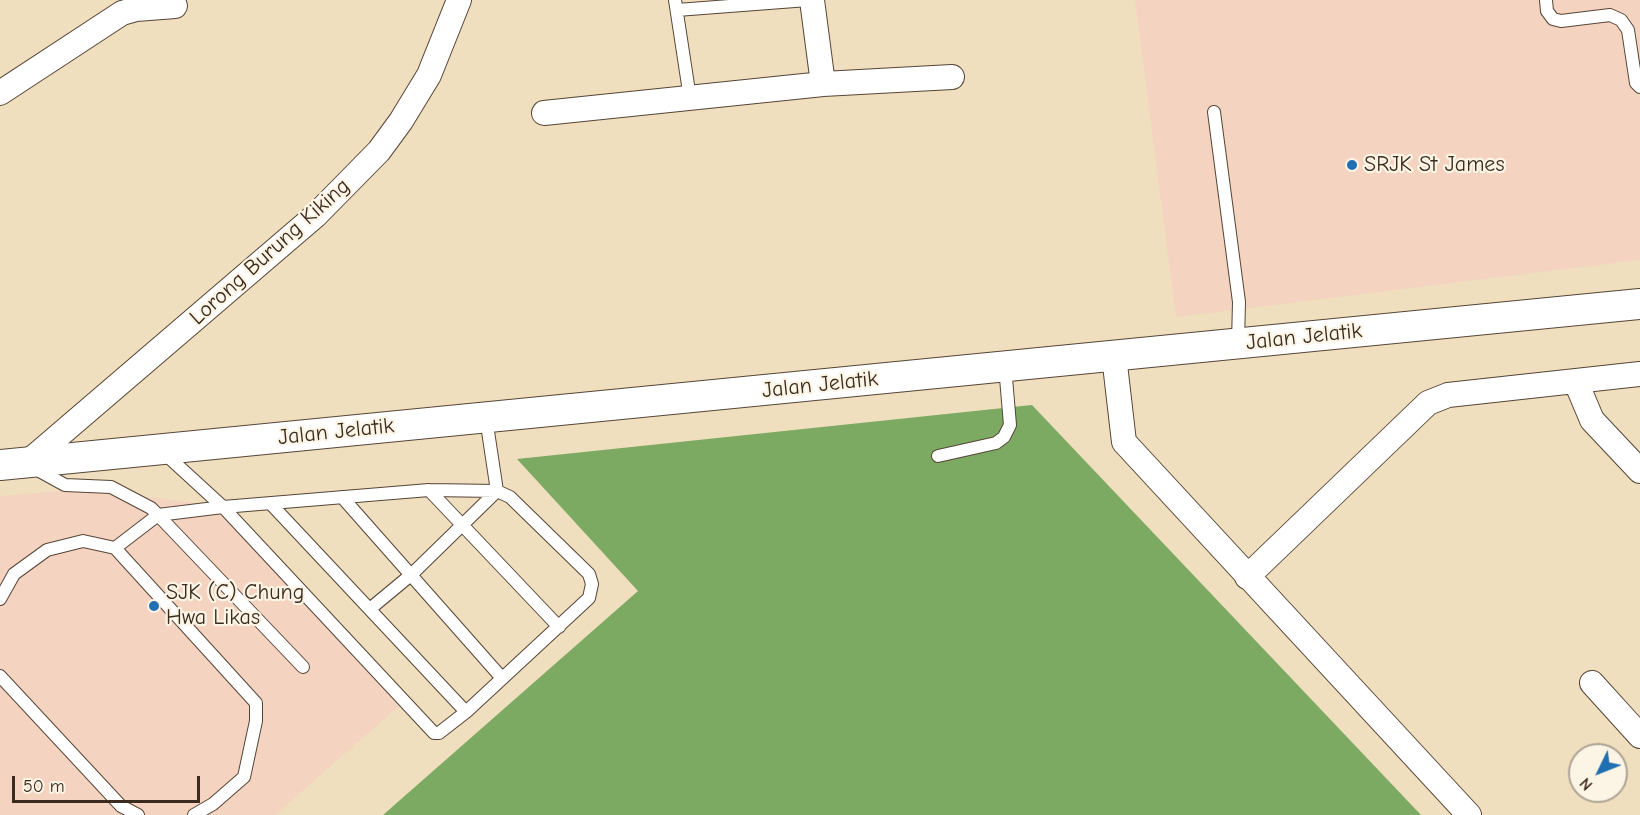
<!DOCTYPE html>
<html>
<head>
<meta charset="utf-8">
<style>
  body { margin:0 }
  #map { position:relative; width:1640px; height:815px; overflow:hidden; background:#efdfbe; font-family:"Comic Neue",sans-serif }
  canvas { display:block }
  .north { position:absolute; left:1568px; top:743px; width:60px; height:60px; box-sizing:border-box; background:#fcf5e5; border:2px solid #afa495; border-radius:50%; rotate:227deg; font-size:16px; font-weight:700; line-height:24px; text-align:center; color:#3b2a1e }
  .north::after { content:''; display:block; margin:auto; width:21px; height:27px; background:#1f6fb2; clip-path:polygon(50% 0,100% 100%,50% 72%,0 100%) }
  .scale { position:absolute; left:12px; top:776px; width:188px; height:27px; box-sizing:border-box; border:3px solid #3b2a1e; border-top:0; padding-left:8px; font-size:18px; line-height:21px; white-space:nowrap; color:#3b2a1e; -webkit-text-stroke:4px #fcf5e5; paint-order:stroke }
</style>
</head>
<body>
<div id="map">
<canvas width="1640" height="815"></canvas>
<div class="north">N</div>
<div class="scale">50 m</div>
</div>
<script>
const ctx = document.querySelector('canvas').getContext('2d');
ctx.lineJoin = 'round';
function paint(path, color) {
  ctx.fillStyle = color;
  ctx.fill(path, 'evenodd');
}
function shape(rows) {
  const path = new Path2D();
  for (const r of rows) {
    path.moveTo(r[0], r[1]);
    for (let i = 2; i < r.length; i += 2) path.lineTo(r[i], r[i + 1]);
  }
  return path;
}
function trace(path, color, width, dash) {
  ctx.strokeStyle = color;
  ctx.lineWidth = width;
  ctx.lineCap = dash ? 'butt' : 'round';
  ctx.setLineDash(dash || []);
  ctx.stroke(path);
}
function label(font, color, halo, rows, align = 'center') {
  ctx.font = font + ' "Comic Neue",sans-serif';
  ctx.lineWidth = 4.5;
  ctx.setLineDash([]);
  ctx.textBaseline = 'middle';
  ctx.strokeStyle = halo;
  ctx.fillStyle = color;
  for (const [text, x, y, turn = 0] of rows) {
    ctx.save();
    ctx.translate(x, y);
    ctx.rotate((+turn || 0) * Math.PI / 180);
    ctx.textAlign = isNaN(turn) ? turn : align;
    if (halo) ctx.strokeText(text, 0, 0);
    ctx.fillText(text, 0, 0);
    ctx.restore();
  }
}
paint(shape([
  [1135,0,1640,0,1640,260,1176,317],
  [84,489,218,506,399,706,275,815,0,815,0,496]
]), '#f5d3c1');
paint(shape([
  [1032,405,1421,815,383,815,638,591,517,459]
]), '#7caa63');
const service = shape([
  [675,0,690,98],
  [1546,0,1547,11,1553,19,1561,21,1610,15,1621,20,1628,30,1636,83,1640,87],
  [677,10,808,0],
  [1214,112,1239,302,1238,343],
  [486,418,497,491],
  [938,456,996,443,1004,437,1010,425,1005,366],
  [34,468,65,485,111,487,151,508,158,515,223,507,429,490,497,491,510,497,589,574,592,584,589,598,466,712,439,733,434,733,223,507,163,452],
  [429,490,559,627],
  [342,497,501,677],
  [270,503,466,712],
  [115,548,158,515,303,667],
  [0,599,14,574,47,550,83,541,115,548,256,703,256,721,244,777,213,804,194,815],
  [371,608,412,574,497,491],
  [0,676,121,806,138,815]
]);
const minor = shape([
  [812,0,823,84],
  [0,93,122,13,136,9,175,6],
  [544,113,823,84,952,77],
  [1114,356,1124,442,1469,815],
  [1576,382,1592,420,1640,471],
  [28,462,315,216,379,151,401,121,429,75,459,0],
  [1247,577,1428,403,1448,395,1640,374],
  [1592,683,1640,736]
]);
const tertiary = shape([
  [0,465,1640,304]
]);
trace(service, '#564536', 14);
trace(minor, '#564536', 26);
trace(tertiary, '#564536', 32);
trace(service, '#fff', 12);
trace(minor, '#fff', 24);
trace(tertiary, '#fff', 30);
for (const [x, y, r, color] of [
  [1352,165,6,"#1f6fb2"],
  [154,606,6,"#1f6fb2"]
]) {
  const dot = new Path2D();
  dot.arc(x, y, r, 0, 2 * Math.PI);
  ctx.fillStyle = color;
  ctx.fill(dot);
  trace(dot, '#fcf5e5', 2);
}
label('22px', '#3b2a1e', '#fcf5e5', [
  ["SRJK St James",1364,165],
  ["SJK (C) Chung",166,593],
  ["Hwa Likas",166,618]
], 'left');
label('22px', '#3b2a1e', '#fcf5e5', [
  ["Lorong Burung Kiking",270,252,-42],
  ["Jalan Jelatik",1304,337,-6],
  ["Jalan Jelatik",820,385,-6],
  ["Jalan Jelatik",336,432,-6]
]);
</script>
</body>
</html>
